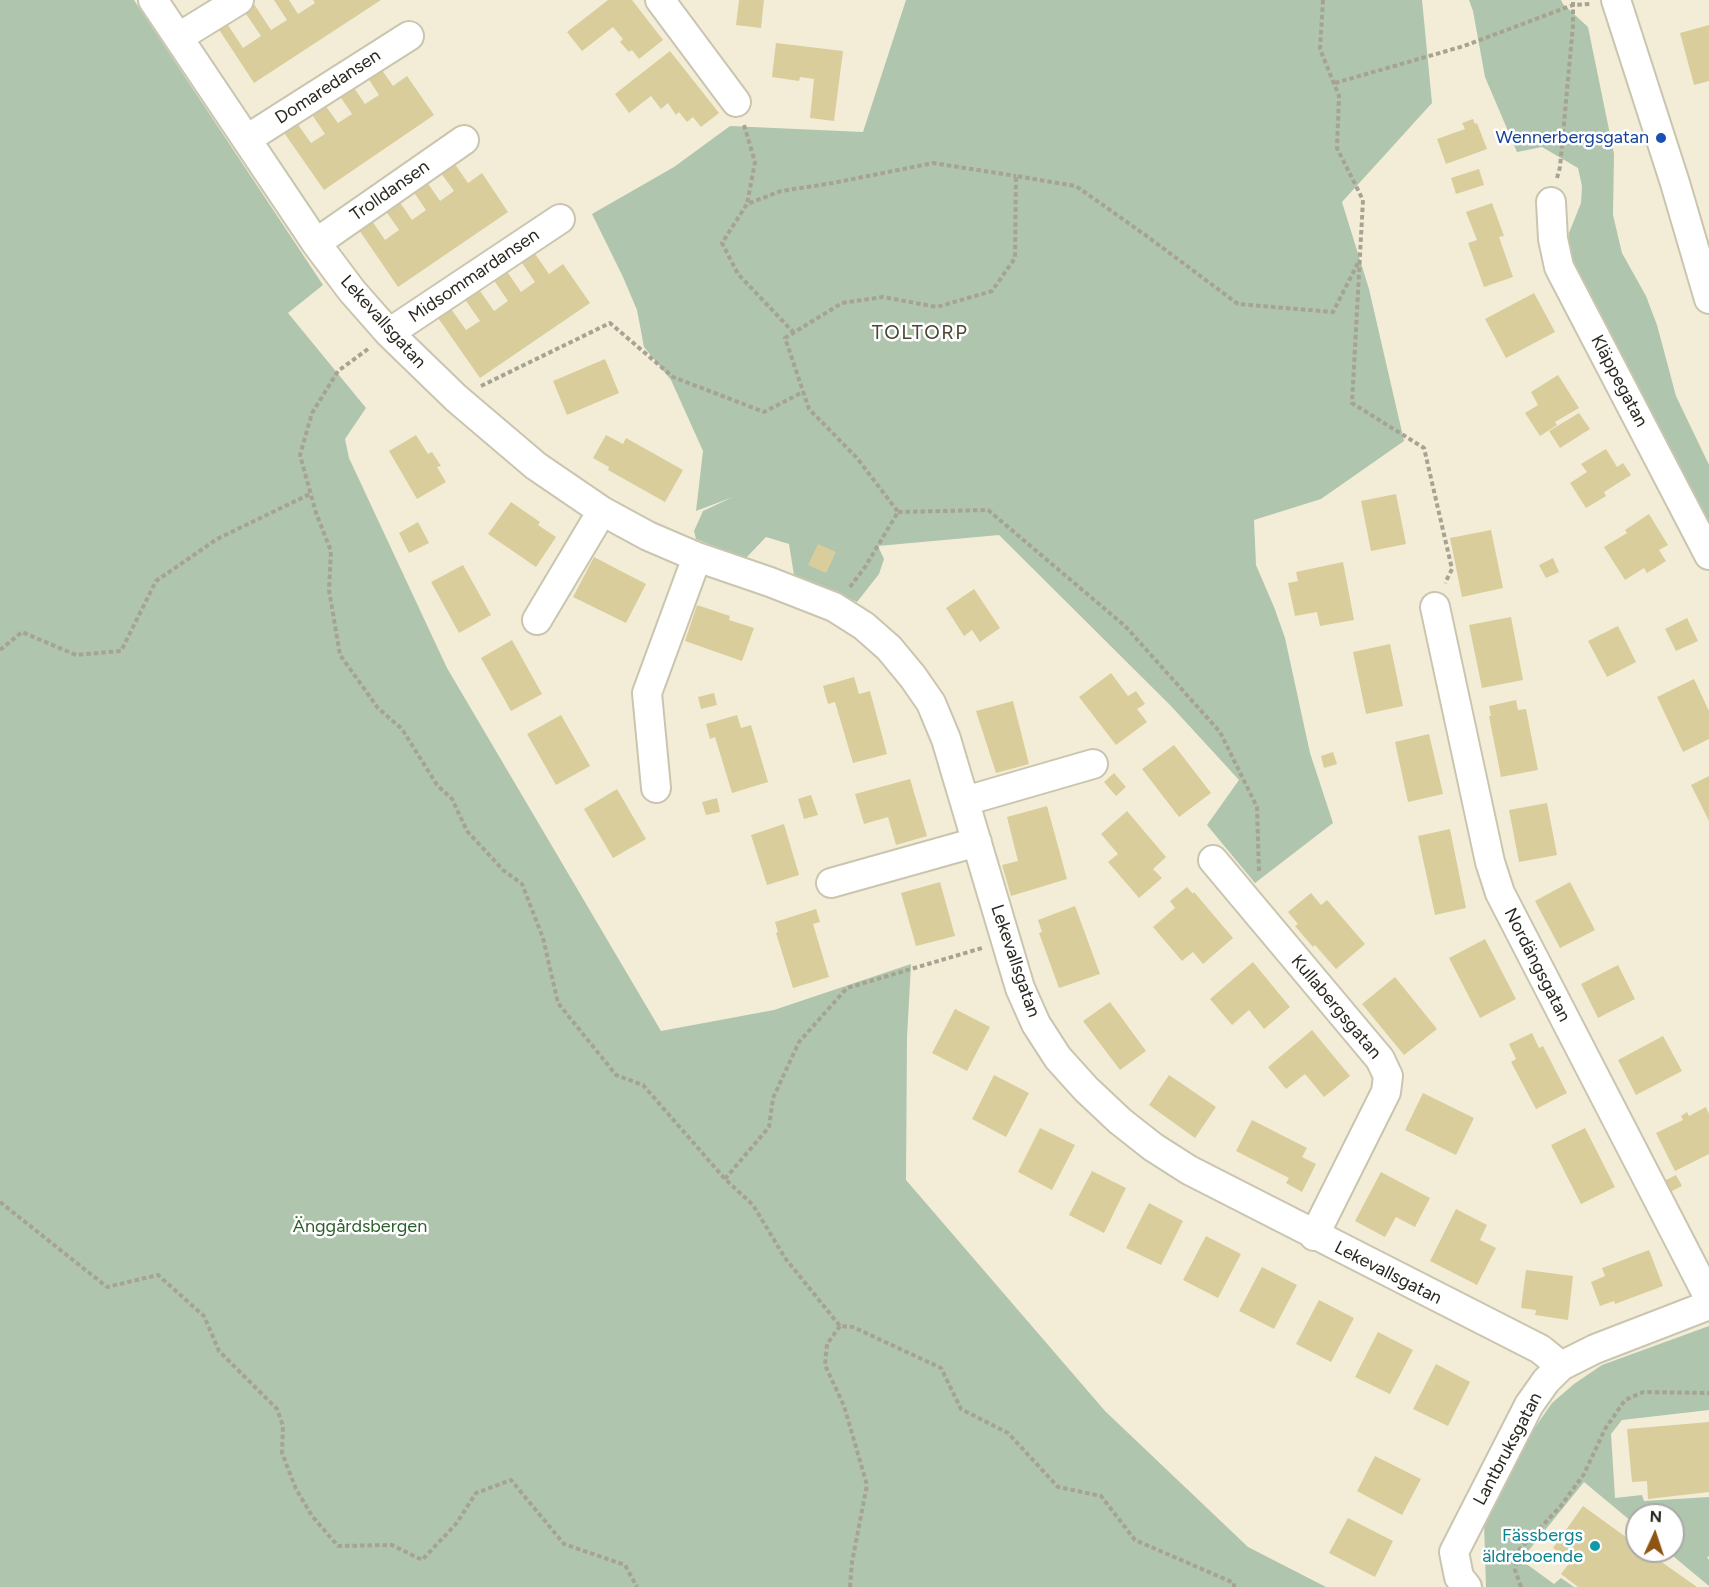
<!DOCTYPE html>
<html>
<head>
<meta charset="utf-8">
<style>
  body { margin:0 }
  #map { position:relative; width:1709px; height:1587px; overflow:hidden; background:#f3edd7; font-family:Figtree,sans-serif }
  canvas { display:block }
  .north { position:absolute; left:1625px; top:1503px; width:60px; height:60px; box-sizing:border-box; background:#fff; border:2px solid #aaa9a6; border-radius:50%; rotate:3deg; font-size:16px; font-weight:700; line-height:24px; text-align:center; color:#2a2820 }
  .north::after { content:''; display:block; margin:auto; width:21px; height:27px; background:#8e5411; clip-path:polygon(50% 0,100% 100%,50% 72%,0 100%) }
</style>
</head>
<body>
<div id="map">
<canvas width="1709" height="1587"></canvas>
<div class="north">N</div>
</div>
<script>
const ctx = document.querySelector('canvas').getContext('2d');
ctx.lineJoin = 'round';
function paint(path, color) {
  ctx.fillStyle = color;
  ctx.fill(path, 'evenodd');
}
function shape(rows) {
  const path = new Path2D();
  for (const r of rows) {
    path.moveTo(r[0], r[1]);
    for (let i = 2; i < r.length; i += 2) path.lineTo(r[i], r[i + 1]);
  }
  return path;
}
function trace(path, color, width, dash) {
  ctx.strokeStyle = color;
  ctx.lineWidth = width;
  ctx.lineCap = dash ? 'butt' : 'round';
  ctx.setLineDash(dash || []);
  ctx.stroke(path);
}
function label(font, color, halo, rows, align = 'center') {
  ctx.font = font + ' Figtree,sans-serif';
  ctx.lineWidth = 5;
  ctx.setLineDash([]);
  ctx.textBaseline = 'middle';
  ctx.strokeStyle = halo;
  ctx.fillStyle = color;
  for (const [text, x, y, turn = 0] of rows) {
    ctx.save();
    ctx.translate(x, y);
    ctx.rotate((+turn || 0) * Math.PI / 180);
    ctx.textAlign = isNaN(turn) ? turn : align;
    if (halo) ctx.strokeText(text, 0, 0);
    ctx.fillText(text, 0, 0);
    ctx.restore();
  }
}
paint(shape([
  [0,0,134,0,323,285,288,313,366,408,345,439,349,458,447,668,661,1031,774,1010,911,964,907,1037,906,1180,1105,1411,1248,1547,1326,1587,0,1587],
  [906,0,1422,0,1432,103,1342,202,1369,289,1404,441,1321,499,1254,520,1256,565,1274,607,1285,638,1310,753,1333,823,1255,883,1207,825,1239,780,1171,706,999,535,878,546,884,559,879,574,857,602,794,575,789,544,766,537,745,559,696,539,694,531,703,511,733,497,696,511,703,451,671,380,644,347,637,310,623,277,592,214,674,167,730,126,863,132],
  [1469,0,1561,0,1563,4,1588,27,1614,154,1613,215,1622,253,1646,296,1657,325,1676,396,1709,465,1709,530,1579,279,1569,254,1569,233,1581,203,1582,186,1578,168,1542,147,1517,152,1485,77,1473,11],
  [1709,1326,1709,1410,1622,1420,1611,1434,1615,1498,1642,1495,1644,1501,1709,1497,1709,1556,1707,1557,1709,1560,1709,1586,1667,1551,1673,1551,1673,1515,1637,1515,1637,1526,1584,1482,1521,1560,1554,1584,1561,1578,1574,1587,1486,1587,1484,1522,1534,1429,1552,1403,1574,1384,1602,1365]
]), '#afc5ad');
paint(shape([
  [274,0,289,0,298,14,315,3,313,0,381,0,254,83,218,28,226,22,243,48,261,36,244,11,254,4,271,30,287,20],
  [608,0,632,0,663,40,639,59,632,50,629,52,620,42,623,39,613,27,582,51,567,32],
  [739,0,764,0,761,28,736,25],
  [1709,25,1709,81,1694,85,1680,33],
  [776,43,843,51,834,121,810,118,814,79,800,77,799,81,772,77],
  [670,51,719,113,701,127,693,117,687,122,679,112,676,115,668,103,661,109,651,96,629,113,615,94],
  [377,63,393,86,407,76,434,115,324,190,280,127,294,119,311,143,325,134,309,110,322,101,338,123,352,114,337,92,350,82,365,104,379,95,364,72],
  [1473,119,1475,124,1477,123,1487,149,1446,164,1437,139,1465,129,1462,123],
  [452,160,468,183,482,173,508,212,398,287,355,224,368,215,385,240,399,230,383,207,397,198,412,220,426,210,411,188,425,179,440,201,454,191,438,169],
  [1479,169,1484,185,1456,194,1451,178],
  [1492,203,1504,236,1499,237,1513,277,1484,287,1468,243,1477,240,1466,212],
  [533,251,549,274,563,264,590,303,480,378,436,315,449,306,466,330,480,321,464,298,478,288,494,311,508,301,493,279,506,270,521,292,535,282,520,260],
  [1534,293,1555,332,1506,358,1485,319],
  [605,359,619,393,567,415,553,381],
  [1558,375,1579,408,1555,422,1557,425,1540,436,1525,413,1538,405,1531,392],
  [1579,413,1590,429,1560,448,1549,431],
  [416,435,428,454,432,452,441,466,437,467,446,482,417,499,389,451],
  [606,435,623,444,626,438,683,470,665,502,608,470,609,467,593,458],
  [1606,449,1617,467,1623,463,1631,475,1604,492,1606,496,1586,508,1570,483,1587,472,1581,464],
  [1396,494,1406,544,1371,551,1361,501],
  [511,502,540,522,538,525,556,537,536,567,488,534],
  [1649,514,1668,545,1659,550,1666,561,1647,573,1644,568,1625,580,1604,547,1627,533,1625,530],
  [418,522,429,543,409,553,399,533],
  [1491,530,1503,588,1462,597,1450,538],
  [818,544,836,552,826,573,808,565],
  [594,557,646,584,626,623,573,597],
  [1553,558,1559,572,1546,578,1539,565],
  [1343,562,1354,620,1320,626,1317,612,1295,616,1288,583,1298,581,1296,572],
  [463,565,491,615,459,633,431,582],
  [974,589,1000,628,980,642,972,630,964,636,946,608],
  [697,605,730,616,729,620,754,628,742,661,685,641],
  [1511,617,1523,680,1482,688,1469,625],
  [1687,618,1698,641,1676,651,1665,629],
  [1618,626,1636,662,1607,677,1588,641],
  [512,640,542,694,511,711,481,658],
  [1390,644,1403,706,1366,714,1353,652],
  [1111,673,1128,696,1136,691,1145,704,1137,709,1147,722,1116,745,1079,697],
  [854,677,859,694,870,691,887,754,853,763,835,702,828,704,823,686],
  [1694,679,1709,711,1709,739,1683,752,1657,697],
  [714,693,717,705,701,709,698,697],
  [1516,700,1518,710,1526,709,1538,770,1501,777,1489,716,1491,716,1489,706],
  [1013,701,1029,764,996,773,976,711],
  [561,715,590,766,556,785,527,734],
  [737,715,741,728,751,725,768,782,732,793,715,737,710,739,706,724],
  [1429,734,1443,794,1408,802,1395,742],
  [1174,745,1211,793,1179,817,1142,769],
  [1333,752,1337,764,1324,768,1321,756],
  [1114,773,1126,787,1116,796,1104,782],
  [1709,776,1709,821,1691,785],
  [910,779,927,836,896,845,888,817,864,824,855,794],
  [617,789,646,839,613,858,584,809],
  [811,795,818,815,804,819,798,799],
  [717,798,720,812,706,815,702,802],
  [1547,803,1557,855,1519,862,1509,810],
  [1047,806,1067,879,1011,896,1002,865,1018,861,1007,817],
  [1127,811,1166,857,1153,869,1162,878,1139,898,1108,862,1118,854,1101,834],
  [784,824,799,875,767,885,751,835],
  [1450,829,1466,908,1435,915,1418,836],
  [940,882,955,936,916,946,901,893],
  [1570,882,1595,930,1560,948,1535,901],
  [1187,887,1193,894,1194,892,1233,938,1203,964,1193,952,1182,961,1153,927,1175,908,1170,901],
  [1311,893,1321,905,1327,900,1365,944,1336,969,1315,945,1313,947,1295,926,1298,924,1288,912],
  [1075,906,1100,974,1059,988,1039,933,1042,932,1038,920],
  [816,909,820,922,813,924,829,977,793,988,776,933,778,932,775,922],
  [1485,939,1516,999,1480,1018,1449,958],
  [1253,962,1290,1007,1264,1029,1249,1010,1232,1025,1210,999],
  [1618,965,1635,999,1598,1018,1581,984],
  [1395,977,1437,1029,1404,1055,1362,1004],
  [1110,1002,1146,1051,1120,1070,1083,1021],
  [955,1009,990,1027,967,1071,932,1053],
  [1312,1030,1350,1076,1324,1097,1305,1074,1286,1089,1268,1067],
  [1532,1033,1539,1048,1543,1046,1567,1093,1536,1109,1511,1062,1516,1059,1509,1044],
  [1663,1036,1682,1071,1636,1095,1618,1060],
  [994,1075,1029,1093,1006,1137,972,1119],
  [1169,1075,1216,1107,1195,1138,1149,1105],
  [1423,1093,1474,1118,1456,1155,1405,1130],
  [1706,1107,1709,1114,1709,1154,1675,1171,1656,1133,1683,1120,1681,1116,1687,1112,1689,1116],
  [1252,1120,1307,1148,1302,1157,1316,1164,1302,1192,1286,1183,1289,1178,1236,1151],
  [1040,1128,1075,1145,1052,1190,1018,1172],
  [1585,1128,1615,1187,1581,1204,1551,1145],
  [1092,1171,1126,1188,1104,1233,1069,1215],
  [1381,1172,1430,1198,1415,1227,1396,1217,1385,1237,1355,1221],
  [1676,1175,1682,1186,1670,1192,1664,1181],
  [1149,1203,1183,1221,1161,1265,1126,1248],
  [1456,1209,1487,1225,1480,1240,1496,1248,1477,1285,1430,1261],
  [1206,1236,1241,1254,1218,1298,1183,1280],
  [1649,1250,1663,1286,1615,1304,1614,1301,1600,1306,1591,1282,1605,1276,1602,1268],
  [1262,1267,1297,1285,1274,1329,1239,1311],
  [1526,1270,1573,1276,1568,1320,1535,1315,1536,1310,1521,1308],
  [1319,1300,1354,1318,1331,1362,1296,1344],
  [1378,1332,1413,1350,1390,1394,1355,1377],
  [1436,1364,1470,1382,1448,1426,1413,1409],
  [1709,1422,1709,1492,1648,1499,1647,1481,1632,1482,1627,1429],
  [1375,1456,1421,1479,1402,1515,1357,1491],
  [1583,1506,1637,1545,1637,1551,1646,1551,1697,1587,1578,1587,1561,1574,1571,1561,1553,1548],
  [1348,1518,1393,1541,1375,1577,1329,1553]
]), '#d9cd9b');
const minor = shape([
  [153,0,316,243,352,291,389,333,456,398,536,466,602,511,648,536,697,557,770,582,834,607,864,626,889,648,913,677,931,703,946,739,1020,988,1036,1024,1058,1058,1086,1089,1120,1121,1153,1147,1189,1170,1540,1349,1561,1366],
  [660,0,736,102],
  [1616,0,1675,183,1709,299],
  [179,37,239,0],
  [247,139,409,36],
  [1551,202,1553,239,1559,267,1709,555],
  [316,243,464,140],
  [389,333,560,219],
  [1435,607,1490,862,1500,893,1709,1298],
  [537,620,602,511],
  [656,788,647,693,697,557],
  [965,801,1093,764],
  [1213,860,1380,1059,1388,1076,1386,1092,1314,1236],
  [831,883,977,842],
  [1467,1587,1459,1577,1454,1552,1529,1405,1546,1381,1561,1366,1595,1349,1709,1305]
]);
trace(minor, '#cac5af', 32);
trace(shape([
  [1323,0,1320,49,1339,96,1337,148,1363,200,1352,403,1424,448,1452,569,1445,583],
  [1335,83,1464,46,1573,5,1590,4],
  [744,125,755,162,747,204],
  [1557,178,1560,167,1573,25,1573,0],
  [794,333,738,274,722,243,747,204,781,191,833,183,933,163,1016,176],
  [368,349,338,371,312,413,300,455,316,513,331,551,329,590,340,655,378,708,402,729,437,785,452,799,467,831,503,870,522,884,543,938,558,1003,616,1075,643,1085,725,1179,753,1205,785,1258,840,1326,853,1327,941,1368,961,1409,1008,1433,1058,1487,1101,1496,1135,1540,1234,1583,1234,1587],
  [481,386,610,323,673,377,764,412,803,392],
  [898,512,988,510,1125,626,1220,732,1257,807,1259,872],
  [850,587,865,567,898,512,857,458,809,409,785,338,842,303,883,297,937,307,992,291,1015,258,1016,176,1076,186,1148,237,1238,304,1333,312,1359,261],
  [0,650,22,632,76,655,121,651,156,581,217,539,312,493],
  [725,1179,769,1127,773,1098,799,1042,847,988,982,948],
  [0,1202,107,1287,158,1275,204,1316,219,1351,277,1409,283,1426,282,1453,296,1489,312,1516,338,1546,392,1545,422,1560,456,1524,476,1493,511,1480,564,1544,625,1565,637,1587],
  [840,1326,827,1344,825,1365,844,1406,867,1485,852,1562,850,1587],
  [1521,1587,1515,1570,1519,1550,1560,1507,1584,1474,1605,1429,1625,1400,1643,1392,1709,1393]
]), '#a7a392', 4, [4.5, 3]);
trace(minor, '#fff', 28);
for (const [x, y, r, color] of [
  [1661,138,6,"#1a4fb4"],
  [1595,1546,6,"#0f9aa8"]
]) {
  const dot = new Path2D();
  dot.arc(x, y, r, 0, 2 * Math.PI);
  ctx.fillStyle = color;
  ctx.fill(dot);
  trace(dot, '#fff', 2);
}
label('18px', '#2a2820', '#fff', [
  ["Domaredansen",328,87,-33],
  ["Trolldansen",390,191,-35],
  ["Midsommardansen",474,276,-34],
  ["Lekevallsgatan",383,322,48],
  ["Kläppegatan",1619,381,62],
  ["Lekevallsgatan",1015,961,71],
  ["Nordängsgatan",1537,965,63],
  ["Kullabergsgatan",1336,1007,50],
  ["Lekevallsgatan",1388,1273,27],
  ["Lantbruksgatan",1508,1449,-62]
]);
label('18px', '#164399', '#fff', [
  ["Wennerbergsgatan",1649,138]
], 'right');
label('18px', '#2c5e2b', '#fff', [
  ["Änggårdsbergen",360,1227]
]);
label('18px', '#0d838f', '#fff', [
  ["Fässbergs",1583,1536],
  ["äldreboende",1583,1557]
], 'right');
ctx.letterSpacing = '1.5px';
label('20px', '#4b4734', '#fff', [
  ["TOLTORP",920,333]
]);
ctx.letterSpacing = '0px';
</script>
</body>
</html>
